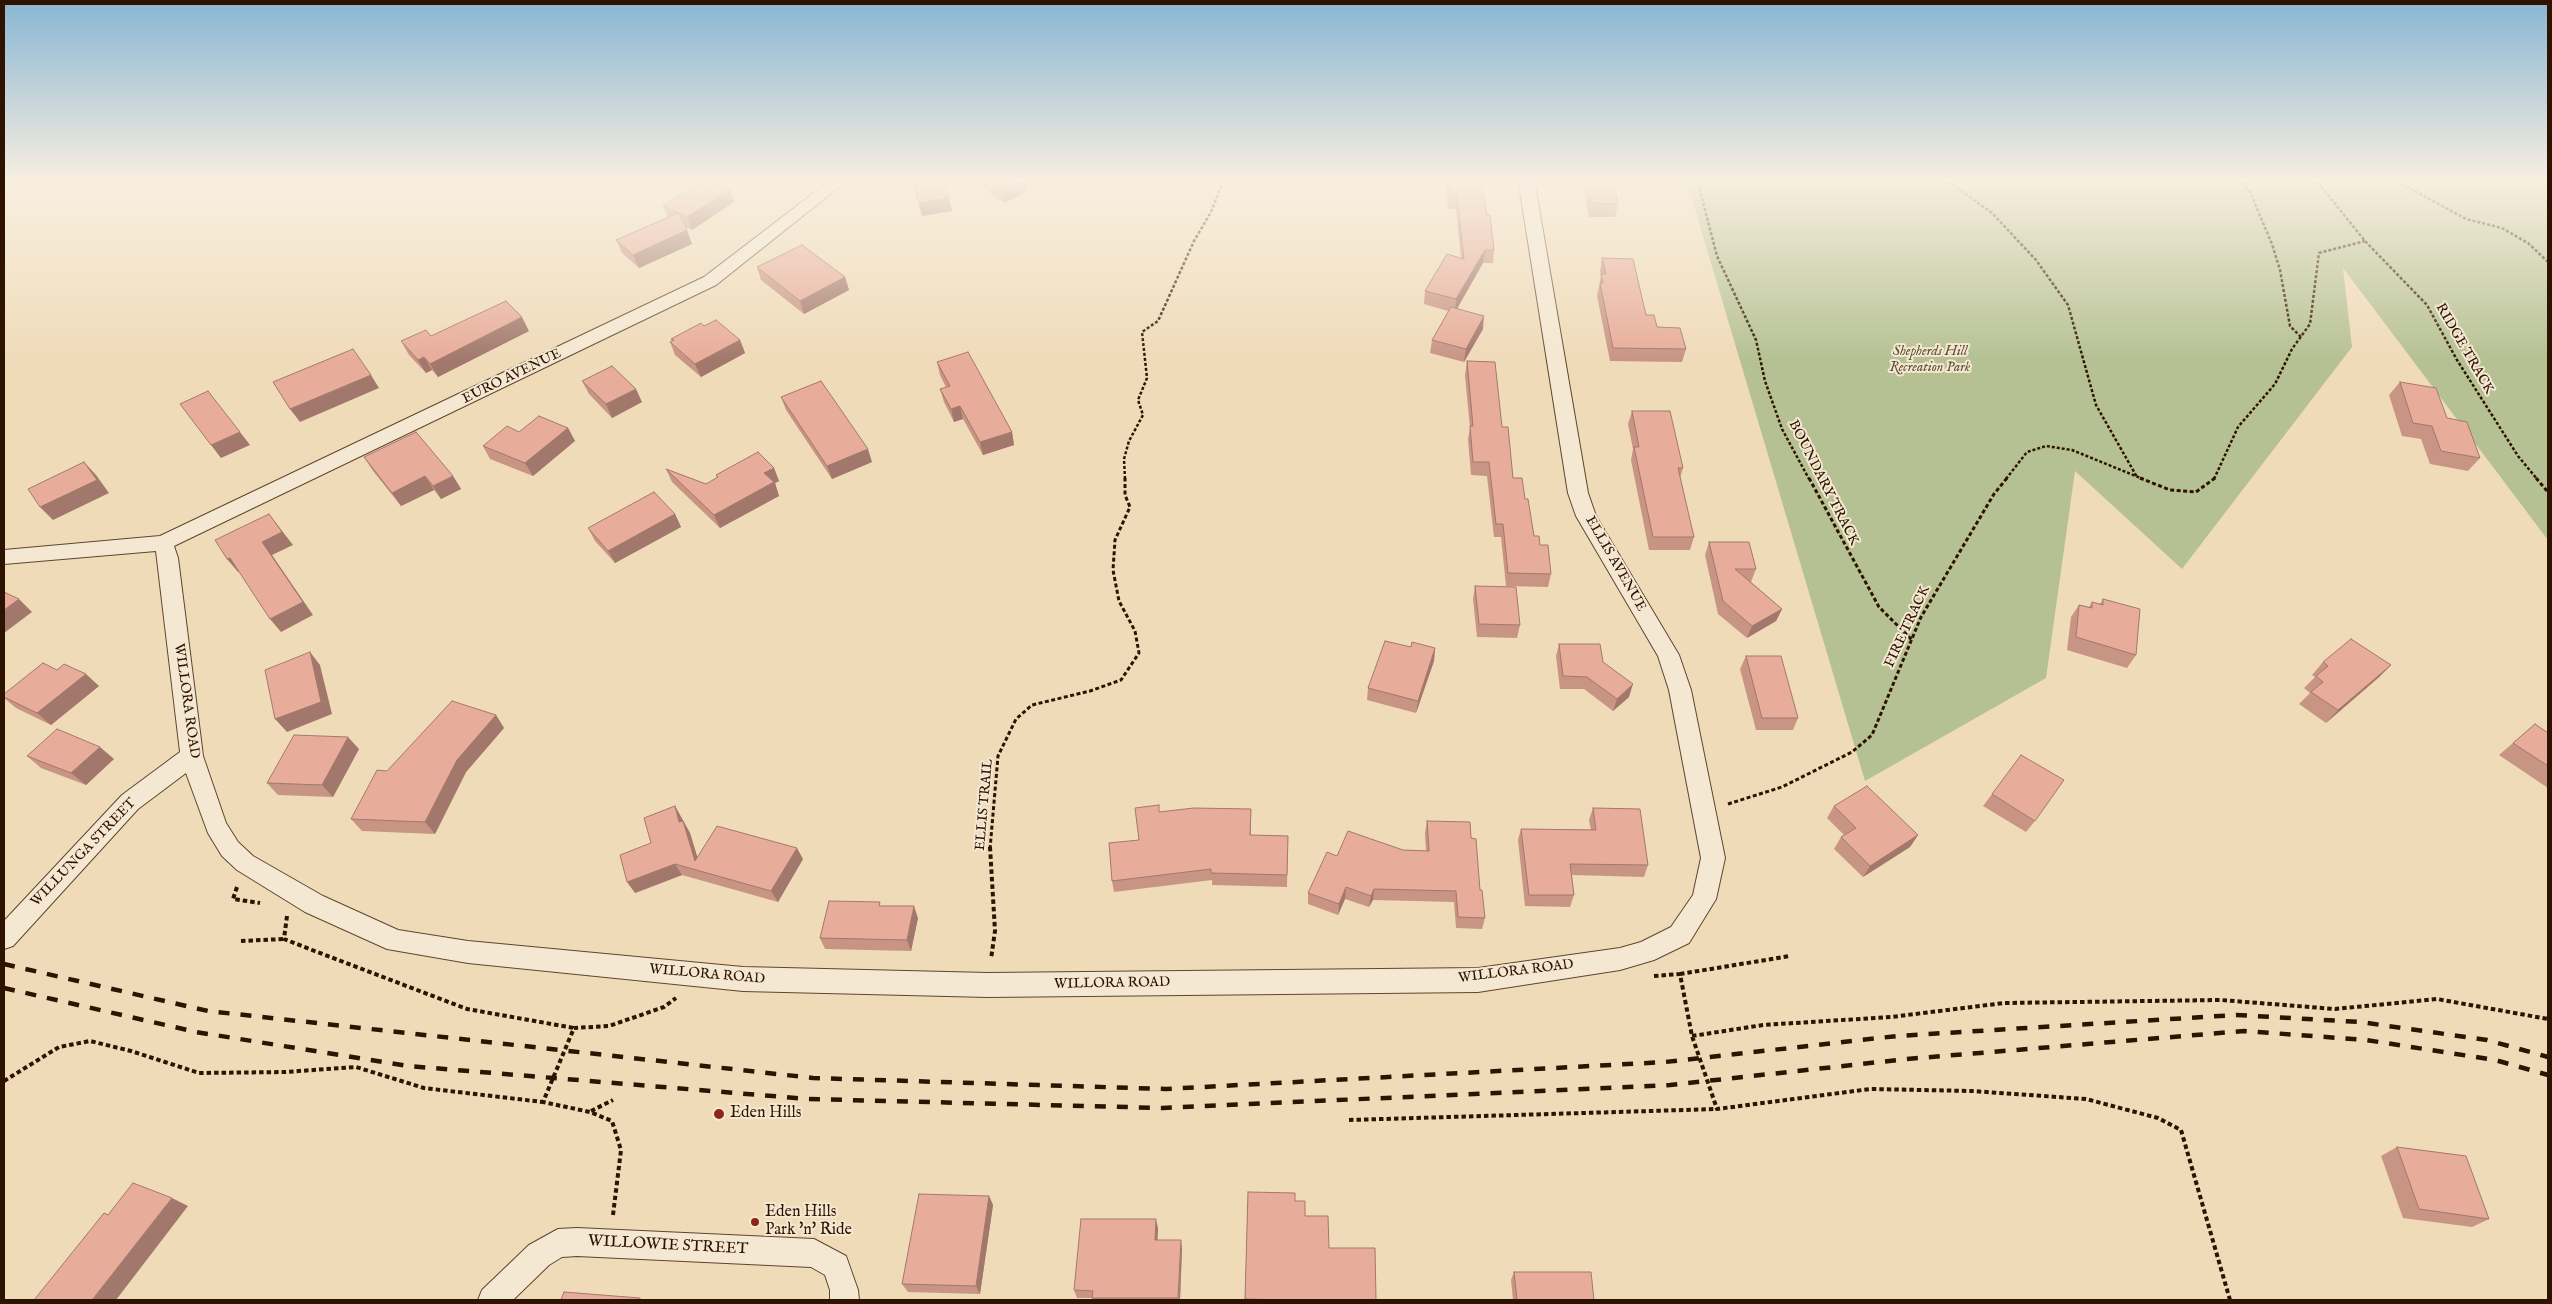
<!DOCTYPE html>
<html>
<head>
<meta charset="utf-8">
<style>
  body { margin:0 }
  #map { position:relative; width:2552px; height:1304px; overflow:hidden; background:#f0dbb9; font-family:"IM FELL English",serif }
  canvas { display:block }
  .frame { position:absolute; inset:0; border:5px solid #2e1300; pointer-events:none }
</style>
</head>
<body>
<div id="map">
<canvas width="2552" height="1304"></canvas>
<div class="frame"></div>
</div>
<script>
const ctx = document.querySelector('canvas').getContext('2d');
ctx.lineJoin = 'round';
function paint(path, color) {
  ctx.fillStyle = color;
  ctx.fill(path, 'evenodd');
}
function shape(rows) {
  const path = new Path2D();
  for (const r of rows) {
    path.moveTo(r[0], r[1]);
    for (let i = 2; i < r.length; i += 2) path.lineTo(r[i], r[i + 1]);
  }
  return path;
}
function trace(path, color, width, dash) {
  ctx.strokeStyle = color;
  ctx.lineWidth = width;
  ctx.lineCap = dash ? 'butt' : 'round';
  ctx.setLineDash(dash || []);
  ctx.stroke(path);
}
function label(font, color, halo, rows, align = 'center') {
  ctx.font = font + ' "IM FELL English",serif';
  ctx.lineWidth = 4;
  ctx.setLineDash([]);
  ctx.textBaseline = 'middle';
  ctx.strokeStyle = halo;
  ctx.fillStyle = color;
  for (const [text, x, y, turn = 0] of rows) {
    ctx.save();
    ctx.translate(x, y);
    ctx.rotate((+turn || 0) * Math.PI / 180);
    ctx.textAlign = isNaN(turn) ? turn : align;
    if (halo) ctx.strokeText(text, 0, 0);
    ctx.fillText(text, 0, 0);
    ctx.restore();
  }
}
paint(shape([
  [1686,179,2548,179,2548,540,2343,268,2352,347,2182,569,2075,471,2046,678,1865,781]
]), '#b5c192');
const street = shape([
  [832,179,849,179,716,285,174,546,178,558,203,756,226,823,238,842,253,856,323,896,398,930,468,941,743,967,988,973,1478,968,1620,948,1641,942,1671,927,1693,895,1701,858,1669,690,1658,656,1576,516,1568,493,1518,179,1534,179,1588,493,1596,516,1679,655,1691,690,1725,858,1716,899,1689,943,1654,960,1620,970,1478,992,988,997,743,991,468,963,387,949,305,912,237,870,222,856,208,833,186,773,138,809,13,946,4,949,4,921,122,795,180,752,156,551,4,564,4,550,160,536,704,277,832,179],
  [577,1228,814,1239,846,1256,858,1290,859,1300,830,1300,830,1290,825,1275,811,1267,577,1256,562,1257,549,1265,513,1300,478,1300,482,1290,529,1245,558,1229,577,1228]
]);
trace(street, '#5e452e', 2);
trace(shape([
  [1697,179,1717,256,1756,340,1765,381,1782,429,1809,479],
  [1945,179,1992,213,2036,260,2068,305,2096,405,2137,477],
  [2239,179,2250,192,2272,244,2280,270,2290,326,2301,337],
  [2315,179,2365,241,2427,305,2457,360,2518,456,2537,479],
  [2393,179,2466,219,2502,228,2528,243,2548,262],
  [1125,479,1124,459,1129,441,1143,415,1138,400,1147,378,1142,332,1158,321,1194,241,1211,212,1224,179],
  [2006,479,2027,452,2046,446,2072,450,2143,479],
  [2214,479,2238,427,2275,384,2292,349,2310,324,2319,253,2365,241]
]), '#2e1300', 2.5, [3, 2]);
trace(shape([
  [1809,478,1879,607,1912,640],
  [2140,478,2170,490,2196,492,2215,478],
  [2536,478,2548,492],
  [1728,804,1782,787,1852,752,1872,735,1921,617,1994,494,2007,478],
  [990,849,998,756,1016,719,1032,705,1090,691,1121,680,1139,653,1135,631,1119,601,1113,570,1115,540,1130,507,1125,495,1125,478]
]), '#2e1300', 3, [4, 2.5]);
trace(shape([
  [990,847,995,931,991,959],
  [237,887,233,899,260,903],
  [287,916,284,939,312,950,467,1009,574,1028],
  [241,941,284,939],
  [1680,974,1790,956],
  [1654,976,1680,974,1692,1036,1717,1109,1870,1089,1972,1091,2086,1099,2158,1118,2181,1130,2230,1300],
  [1692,1036,1763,1025,1891,1017,2004,1003,2221,1000,2335,1009,2437,999,2548,1019],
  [4,1081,59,1047,90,1041,131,1051,199,1073,285,1072,356,1067,424,1088,543,1102],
  [591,1111,613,1100],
  [1349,1120,1717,1109],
  [613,1215,621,1150,612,1121,590,1112,543,1102,574,1028,609,1026,664,1007,676,998]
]), '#2e1300', 4, [4.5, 3]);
paint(street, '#f5e8d2');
trace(shape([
  [4,964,208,1011,813,1078,1166,1089,1665,1062,1897,1036,2236,1015,2360,1022,2487,1040,2548,1057],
  [4,988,196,1032,408,1066,808,1099,1163,1108,1670,1085,1907,1059,2244,1031,2366,1040,2495,1060,2548,1075]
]), '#2e1300', 4.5, [11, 11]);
paint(shape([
  [911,179,943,179,949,198,952,211,922,216],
  [970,179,1025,179,1027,191,1004,203],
  [1445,179,1481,179,1487,215,1494,250,1493,263,1483,263,1457,309,1483,329,1464,362,1430,353,1432,340,1448,311,1424,304,1425,291,1461,258,1456,209,1448,209],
  [1576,179,1613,179,1618,204,1615,217,1589,217,1583,185,1584,180,1576,180],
  [730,189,734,202,692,230,685,227,692,244,639,268,622,253,616,240,668,217,663,206],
  [1602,258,1657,327,1686,349,1682,362,1610,361,1597,296,1601,276,1600,272],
  [757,267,845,277,849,290,804,314,761,280],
  [704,326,740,340,745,353,701,377,675,355,670,342,672,341,671,339],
  [529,331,438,377,432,370,426,373,409,355,401,341,431,336],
  [1467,361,1502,427,1513,478,1525,499,1534,536,1551,574,1548,587,1506,586,1501,537,1494,537,1487,476,1471,475,1468,439,1470,428,1465,375],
  [937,362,1012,432,1014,445,983,455,963,419,954,422,944,402,940,389,946,387,940,375],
  [582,381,642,402,612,418,589,394],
  [2400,382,2447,418,2480,458,2468,471,2430,464,2421,439,2402,436,2389,395],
  [781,397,872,462,832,479,786,410],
  [1632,411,1683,468,1680,478,1694,537,1690,550,1649,550,1631,460,1633,449,1628,424],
  [568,428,575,441,533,476,490,459,483,446,519,432],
  [364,457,453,476,461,489,441,499,434,490,401,506,373,471],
  [774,468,779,481,775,483,779,496,720,528,672,482,666,469,706,484,717,478,716,475],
  [675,514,681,527,615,563,595,541,588,528],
  [1709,542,1756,569,1751,582,1782,609,1776,621,1747,638,1718,614,1705,555],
  [1475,586,1520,625,1517,638,1477,637,1473,599],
  [2103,599,2136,655,2127,668,2067,650,2071,617,2079,605,2089,607,2092,602,2100,604],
  [1559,644,1629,697,1613,711,1584,689,1560,689,1556,656],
  [1411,647,1435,648,1434,661,1416,713,1367,700,1368,688],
  [1746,656,1798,718,1793,730,1756,730,1740,669],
  [2323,662,2391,665,2378,678,2326,723,2299,704,2310,693,2304,688,2315,677,2312,675],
  [57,670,99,686,51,725,16,708,4,698,4,694],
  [496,715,504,728,466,772,435,834,362,831,351,819,387,771],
  [2535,724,2548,733,2548,788,2499,755],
  [359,749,333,797,278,795,267,783],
  [27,756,114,759,86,785,41,768],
  [1992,794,2035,821,2026,832,1983,806],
  [675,806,690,833,697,857,803,859,778,902,682,875,635,893,651,843],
  [1834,806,1918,835,1910,847,1863,877,1834,849,1841,837,1844,835,1827,818],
  [1593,808,1648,865,1644,877,1572,875,1574,895,1570,907,1525,906,1518,840,1521,829,1591,830,1589,820],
  [1251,809,1251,835,1288,836,1287,887,1212,885,1212,880,1114,892,1112,881,1139,840,1160,812],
  [1427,821,1471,838,1485,918,1482,929,1456,928,1454,902,1373,900,1369,907,1345,899,1338,915,1308,904,1308,893,1337,856,1403,850,1426,851,1425,833],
  [881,906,918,918,911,951,825,949,820,938],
  [2397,1147,2489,1219,2472,1227,2403,1218,2381,1156],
  [1248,1192,1295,1201,1329,1248,1376,1300,1245,1300],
  [989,1196,993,1205,980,1294,908,1292,902,1284],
  [1158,1228,1157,1240,1182,1248,1180,1300,1093,1300,1092,1298,1077,1298,1074,1290],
  [1514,1272,1594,1300,1513,1300,1511,1280]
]), '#c89484');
paint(shape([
  [1025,179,1027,191,1004,203,1002,190],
  [730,189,734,202,692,230,687,217],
  [949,198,952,211,922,216,919,203],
  [687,230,692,244,639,268,633,255],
  [1485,250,1483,263,1455,312,1456,299],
  [845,277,849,290,804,314,800,301],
  [1484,316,1483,329,1464,362,1466,349],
  [522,317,529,331,438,377,430,364],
  [740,340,745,353,701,377,695,364],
  [424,357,432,370,426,373,418,360],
  [371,375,379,388,300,422,290,409],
  [636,389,642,402,612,418,606,404],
  [960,406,963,419,954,422,951,409],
  [568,428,575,441,533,476,525,463],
  [240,432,250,445,221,458,211,445],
  [1012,432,1014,445,983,455,980,442],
  [868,449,872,462,832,479,827,466],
  [84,462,96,475,109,493,53,520,40,507],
  [774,468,779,481,775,483,779,496,720,528,714,515,764,473],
  [425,476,434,490,401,506,392,493],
  [453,476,461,489,441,499,433,486],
  [269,514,293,545,272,555,313,615,281,632,270,619,262,542],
  [675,514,681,527,615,563,608,551],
  [230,558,241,571,238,572,227,559],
  [19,599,32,612,4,633,4,610],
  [1782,609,1776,621,1747,638,1752,626],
  [1435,648,1434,661,1416,713,1418,701],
  [310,652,320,665,332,714,287,732,275,719],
  [2391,665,2378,678,2326,723,2338,710],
  [86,674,99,686,51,725,37,713],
  [1633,684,1629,697,1613,711,1617,699],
  [496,715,504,728,466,772,435,834,425,822,457,760],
  [348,737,359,749,333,797,322,785],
  [100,747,114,759,86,785,71,773],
  [675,806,690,833,702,872,695,861,679,822],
  [1918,835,1910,847,1863,877,1870,866],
  [797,848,803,859,778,902,771,891],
  [675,864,682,875,635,893,627,882],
  [1346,887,1345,899,1338,915,1339,904],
  [1374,889,1373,900,1369,907,1371,896],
  [914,906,918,918,911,951,907,940],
  [989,1196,993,1205,980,1294,976,1286],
  [172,1198,188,1206,116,1300,92,1300],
  [1156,1219,1158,1228,1157,1248,1155,1240],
  [1181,1240,1182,1248,1180,1300,1179,1300]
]), '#a2786c');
const building = shape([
  [706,179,730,189,687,217,679,213,687,230,633,255,616,240,678,213,663,206,706,179],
  [912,179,943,179,949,198,919,203,912,179],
  [986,179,1025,179,1002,190,986,179],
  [1448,179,1481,179,1487,215,1490,215,1494,250,1485,250,1456,299,1425,291,1447,254,1464,259,1457,196,1450,196,1448,179],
  [1586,179,1613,179,1618,204,1592,203,1586,179],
  [802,245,845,277,800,301,757,267,802,245],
  [1602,258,1633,259,1646,315,1654,315,1657,327,1680,328,1686,349,1613,348,1600,283,1603,283,1601,274,1606,274,1602,258],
  [506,301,522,317,430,364,424,357,418,360,401,341,426,330,431,336,506,301],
  [1451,307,1484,316,1466,349,1432,340,1451,307],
  [716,320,740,340,695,364,670,342,674,340,671,339,701,323,704,326,716,320],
  [353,349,371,375,290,409,273,382,353,349],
  [968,352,1012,432,980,442,960,406,951,409,940,389,950,386,937,362,968,352],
  [1467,361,1495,362,1502,427,1508,427,1513,478,1522,478,1525,499,1528,499,1534,536,1539,536,1540,545,1548,545,1551,574,1508,573,1503,524,1496,524,1489,462,1473,462,1470,426,1473,426,1467,361],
  [612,366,636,389,606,404,582,381,612,366],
  [821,381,868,449,827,466,781,397,821,381],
  [2400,382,2436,388,2447,418,2467,422,2480,458,2441,451,2432,426,2413,423,2400,382],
  [208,391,240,432,211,445,180,404,208,391],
  [1632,411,1670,411,1683,468,1678,468,1694,537,1653,537,1634,447,1639,447,1632,411],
  [539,416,568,428,525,463,483,446,507,426,519,432,539,416],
  [416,432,453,476,433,486,425,476,392,493,364,457,416,432],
  [758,452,774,468,764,473,774,482,714,515,666,469,706,484,718,477,716,475,758,452],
  [84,462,97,480,40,507,28,489,84,462],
  [654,492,675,514,608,551,588,528,654,492],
  [269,514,282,532,262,542,303,602,270,619,230,558,227,559,215,540,269,514],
  [1709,542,1749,542,1756,569,1735,569,1782,609,1752,626,1723,601,1709,542],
  [1475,586,1516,587,1520,625,1479,624,1475,586],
  [4,592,19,599,4,610,4,592],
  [2103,599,2140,609,2136,655,2076,637,2079,605,2092,608,2092,602,2103,605,2103,599],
  [2351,639,2391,665,2338,710,2311,692,2323,682,2316,676,2328,666,2323,662,2351,639],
  [1385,641,1411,647,1412,642,1435,648,1418,701,1368,688,1385,641],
  [1559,644,1600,644,1603,662,1633,684,1617,699,1587,677,1563,676,1559,644],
  [310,652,321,702,275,719,265,670,310,652],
  [1746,656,1781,656,1798,718,1762,718,1746,656],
  [43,663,57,670,64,664,86,674,37,713,4,697,4,694,43,663],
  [452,701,496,715,457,760,425,822,351,819,377,770,387,771,452,701],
  [2535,724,2548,733,2548,766,2513,743,2535,724],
  [57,729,100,747,71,773,27,756,57,729],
  [294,735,348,737,322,785,267,783,294,735],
  [2021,755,2064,780,2035,821,1992,794,2021,755],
  [1867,786,1918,835,1870,866,1841,837,1856,828,1834,806,1867,786],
  [1159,805,1159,812,1194,808,1251,809,1250,835,1288,836,1287,875,1211,873,1211,869,1112,881,1109,843,1139,840,1135,808,1159,805],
  [675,806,679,822,683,821,695,861,717,826,797,848,771,891,675,864,627,882,620,855,651,843,644,818,675,806],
  [1593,808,1640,809,1648,865,1570,864,1574,895,1529,895,1521,829,1596,830,1593,808],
  [1427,821,1470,822,1471,838,1476,839,1480,890,1482,890,1485,918,1458,917,1456,891,1374,889,1371,896,1346,887,1339,904,1308,893,1327,852,1337,856,1348,831,1403,850,1429,851,1427,821],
  [829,901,880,902,879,906,914,906,907,940,820,938,829,901],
  [2397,1147,2466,1156,2489,1219,2419,1209,2397,1147],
  [133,1183,172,1198,92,1300,34,1300,104,1213,108,1215,133,1183],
  [1248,1192,1295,1193,1295,1201,1305,1201,1305,1216,1328,1216,1329,1248,1375,1248,1376,1300,1282,1300,1245,1299,1248,1192],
  [919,1194,989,1196,976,1286,902,1284,919,1194],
  [1081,1219,1156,1219,1155,1240,1181,1240,1178,1298,1092,1298,1093,1291,1074,1290,1081,1219],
  [1514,1272,1591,1272,1594,1300,1517,1300,1514,1272],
  [564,1292,640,1298,640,1300,561,1300,564,1292]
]);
paint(building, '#e8ac9a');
trace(building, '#a2786c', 1);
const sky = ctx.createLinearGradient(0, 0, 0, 361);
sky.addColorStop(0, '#89b6d4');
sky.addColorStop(0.5, '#f8efe0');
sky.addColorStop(1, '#f8efe000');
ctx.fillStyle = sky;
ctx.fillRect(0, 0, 2552, 361);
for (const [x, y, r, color] of [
  [719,1114,6,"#8f2418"],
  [755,1222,5,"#8f2418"]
]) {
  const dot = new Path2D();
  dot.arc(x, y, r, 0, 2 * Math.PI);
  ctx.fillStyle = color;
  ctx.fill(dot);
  trace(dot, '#f5e8d2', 2);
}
label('14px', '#2e1300', '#f5e8d2', [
  ["RIDGE TRACK",2464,349,60],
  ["EURO AVENUE",512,377,-26],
  ["BOUNDARY TRACK",1823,483,63],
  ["ELLIS AVENUE",1615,564,60],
  ["FIRE TRACK",1908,627,-65],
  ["WILLORA ROAD",186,701,82],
  ["ELLIS TRAIL",985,805,-85],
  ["WILLUNGA STREET",84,853,-46],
  ["WILLORA ROAD",1516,972,-7],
  ["WILLORA ROAD",707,975,5],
  ["WILLORA ROAD",1112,984,-1]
]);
label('italic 14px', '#5d5033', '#f5e8d2', [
  ["Shepherds Hill",1930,352],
  ["Recreation Park",1930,368]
]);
label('16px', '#2e1300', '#f5e8d2', [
  ["Eden Hills",730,1114],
  ["Eden Hills",765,1213],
  ["Park 'n' Ride",765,1231]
], 'left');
label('16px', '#2e1300', '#f5e8d2', [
  ["WILLOWIE STREET",668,1246,3]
]);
</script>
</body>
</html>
